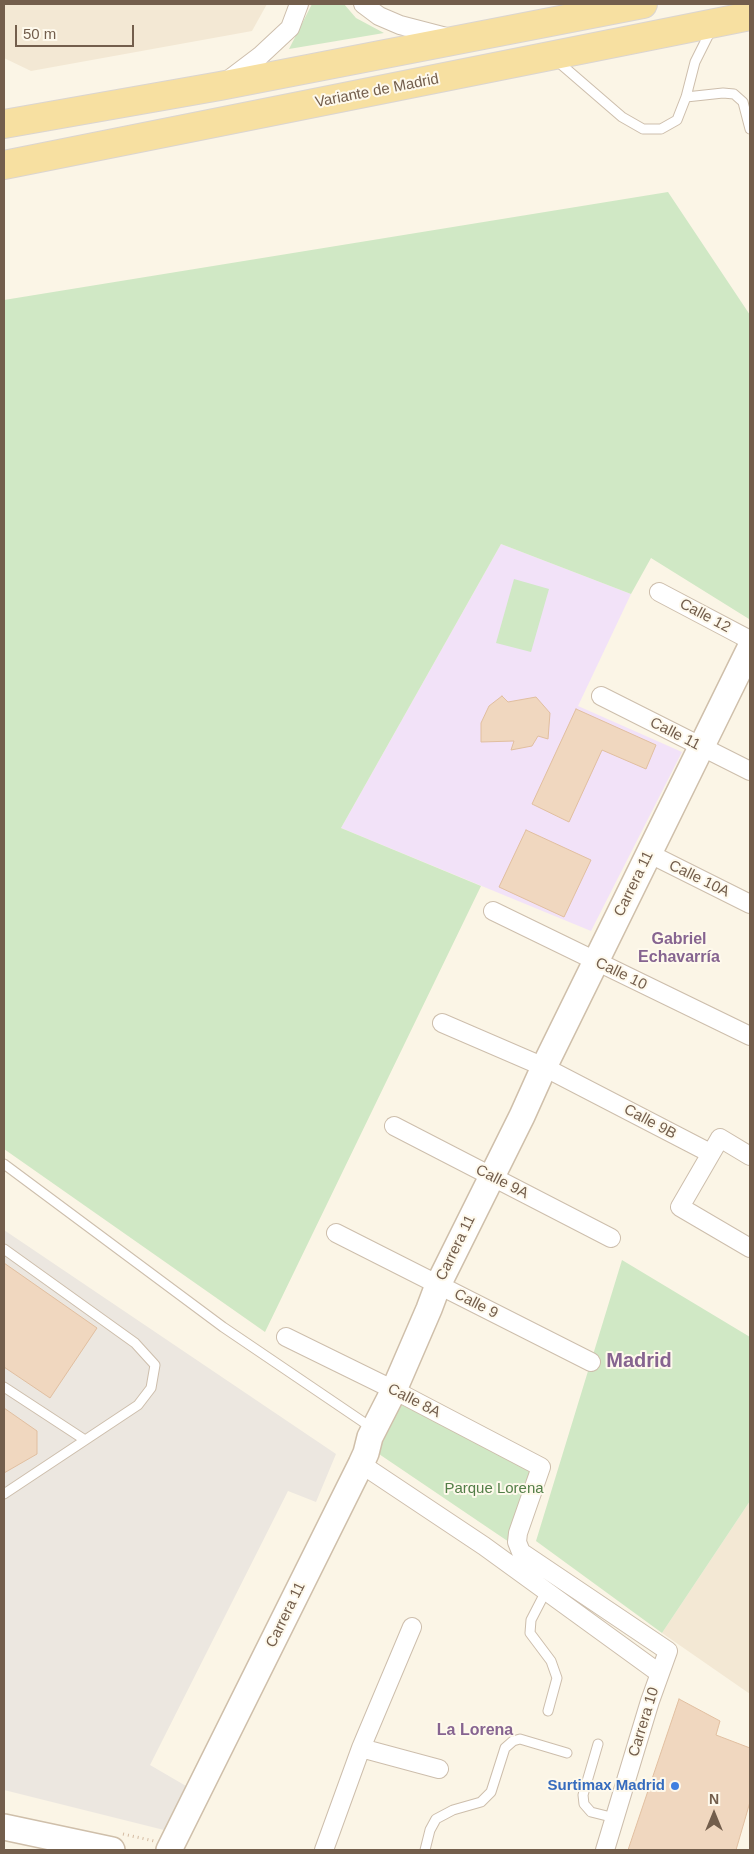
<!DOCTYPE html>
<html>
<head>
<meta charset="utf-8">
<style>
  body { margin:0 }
  #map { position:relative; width:754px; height:1854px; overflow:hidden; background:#fbf5e6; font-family:Arial,sans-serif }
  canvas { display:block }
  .frame { position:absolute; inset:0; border:5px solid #735e4c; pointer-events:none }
  .north { position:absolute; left:689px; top:1789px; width:50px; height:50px; -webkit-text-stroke:4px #fef9ec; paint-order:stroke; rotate:0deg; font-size:14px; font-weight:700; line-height:20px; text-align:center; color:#735e4c }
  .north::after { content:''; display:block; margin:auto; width:18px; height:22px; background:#735e4c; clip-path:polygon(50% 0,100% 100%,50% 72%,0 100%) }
  .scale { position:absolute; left:15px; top:25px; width:119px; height:22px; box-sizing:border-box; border:2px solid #735e4c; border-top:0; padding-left:6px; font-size:15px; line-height:18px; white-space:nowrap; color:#735e4c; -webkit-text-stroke:4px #fef9ec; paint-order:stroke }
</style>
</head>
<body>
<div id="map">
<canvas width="754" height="1854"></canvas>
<div class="frame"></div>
<div class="north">N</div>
<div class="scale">50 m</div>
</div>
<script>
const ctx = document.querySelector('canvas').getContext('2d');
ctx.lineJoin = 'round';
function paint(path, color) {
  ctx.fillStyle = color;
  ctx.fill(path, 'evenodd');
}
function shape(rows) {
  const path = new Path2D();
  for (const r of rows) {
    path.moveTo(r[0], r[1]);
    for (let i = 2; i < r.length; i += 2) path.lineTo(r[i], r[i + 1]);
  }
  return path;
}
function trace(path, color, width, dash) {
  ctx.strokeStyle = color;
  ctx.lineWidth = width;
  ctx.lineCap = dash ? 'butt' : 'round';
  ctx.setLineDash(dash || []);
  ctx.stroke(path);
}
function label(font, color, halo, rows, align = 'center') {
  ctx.font = font + ' Arial,sans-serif';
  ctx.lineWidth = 4;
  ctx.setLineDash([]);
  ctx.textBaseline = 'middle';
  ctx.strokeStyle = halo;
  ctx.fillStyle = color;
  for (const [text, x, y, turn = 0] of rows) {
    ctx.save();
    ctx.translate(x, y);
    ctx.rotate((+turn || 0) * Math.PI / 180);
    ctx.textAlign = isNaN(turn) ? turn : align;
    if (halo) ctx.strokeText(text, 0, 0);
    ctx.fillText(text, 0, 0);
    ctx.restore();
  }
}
paint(shape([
  [4,4,267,4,252,31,31,71,4,58],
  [750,1501,750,1694,662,1633]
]), '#f3e8d4');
paint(shape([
  [4,1230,336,1454,316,1502,288,1491,150,1765,186,1786,164,1830,4,1790]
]), '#ece7e0');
paint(shape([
  [501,544,631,594,578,706,682,752,591,931,341,828]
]), '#f2e2f8');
paint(shape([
  [312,4,344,4,356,18,384,33,289,49],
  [668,192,750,315,750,616,749,619,651,558,631,594,501,544,341,828,481,886,265,1332,4,1149,4,300],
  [514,579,549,589,531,652,496,643],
  [622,1260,750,1337,750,1501,662,1633,536,1541],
  [400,1404,538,1473,509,1542,376,1452]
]), '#d0e8c5');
const building = shape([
  [502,696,508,702,536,697,550,713,548,739,538,736,532,746,511,750,514,741,481,742,481,723,489,706,502,696],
  [576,709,656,745,646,769,602,750,569,822,532,804,576,709],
  [526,830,591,860,564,917,499,887,526,830],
  [4,1263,97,1328,50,1398,4,1367,4,1263],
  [4,1408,37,1431,37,1454,4,1473,4,1408],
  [679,1699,720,1721,716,1735,750,1748,750,1802,736,1850,628,1850,679,1699]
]);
paint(building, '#f0d7bf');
trace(building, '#e1bfa0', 1);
const lane = shape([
  [556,60,622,117,643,129,661,129,677,120,686,97,695,62,711,30],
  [686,97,723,93,734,94,743,102,750,129],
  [4,1164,223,1327,372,1428],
  [4,1249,135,1343,155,1365,151,1388,138,1405,4,1494],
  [4,1387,85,1440],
  [546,1591,531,1620,530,1633,551,1661,557,1678,548,1711],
  [598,1744,583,1795,584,1804,591,1812,615,1818],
  [425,1850,430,1830,436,1819,453,1810,481,1802,491,1792,505,1748,513,1741,520,1739,567,1753]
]);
const street = shape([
  [363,4,379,16,400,25,450,38],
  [227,81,260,56,290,28,299,4],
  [659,592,750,640],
  [601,696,750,771],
  [648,853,750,904],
  [493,911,750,1036],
  [442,1023,544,1067,710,1153],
  [394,1126,611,1238],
  [750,1156,720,1138,680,1207,750,1248],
  [336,1233,591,1362],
  [286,1337,394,1390,541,1467,518,1533,517,1542,521,1552,668,1651,650,1701,605,1850],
  [361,1464,484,1546,659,1673],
  [361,1748,439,1769],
  [324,1850,361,1748,412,1627]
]);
const secondary = shape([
  [4,1827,112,1850],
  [169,1850,361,1464,366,1453,370,1437,394,1390,429,1309,438,1285,522,1116,544,1067,750,648]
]);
const primary = shape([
  [4,124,220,86,643,4],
  [4,165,750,16]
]);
trace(lane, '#cdbeac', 11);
trace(street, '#cdbeac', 20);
trace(secondary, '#cfbfaa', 28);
trace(primary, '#dbd5d0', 30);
trace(shape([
  [123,1834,154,1841]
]), '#d4bba2', 3, [1, 4]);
trace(lane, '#fff', 9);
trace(street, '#fff', 18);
trace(secondary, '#fff', 25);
trace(primary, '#f7e0a1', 28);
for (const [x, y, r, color] of [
  [675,1786,5,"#3f7fe0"]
]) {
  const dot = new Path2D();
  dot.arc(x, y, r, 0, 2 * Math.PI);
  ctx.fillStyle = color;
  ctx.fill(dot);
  trace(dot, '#fef9ec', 2);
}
label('15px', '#735e4c', '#fef9ec', [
  ["Variante de Madrid",377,91,-11],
  ["Calle 12",705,616,28],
  ["Calle 11",675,734,27],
  ["Calle 10A",699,879,26],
  ["Carrera 11",634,884,-64],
  ["Calle 10",621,974,26],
  ["Calle 9B",650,1122,28],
  ["Calle 9A",502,1182,27],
  ["Carrera 11",456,1248,-64],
  ["Calle 9",476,1304,27],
  ["Calle 8A",414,1401,27],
  ["Carrera 11",286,1615,-64],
  ["Carrera 10",644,1722,-73]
]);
label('15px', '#527e47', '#fef9ec', [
  ["Parque Lorena",494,1489]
]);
label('bold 15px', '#366cbe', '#fef9ec', [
  ["Surtimax Madrid",665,1786]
], 'right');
label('bold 16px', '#866490', '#fef9ec', [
  ["Gabriel",679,940],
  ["Echavarría",679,958],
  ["La Lorena",475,1731]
]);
label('bold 20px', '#866490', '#fef9ec', [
  ["Madrid",639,1361]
]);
</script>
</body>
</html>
